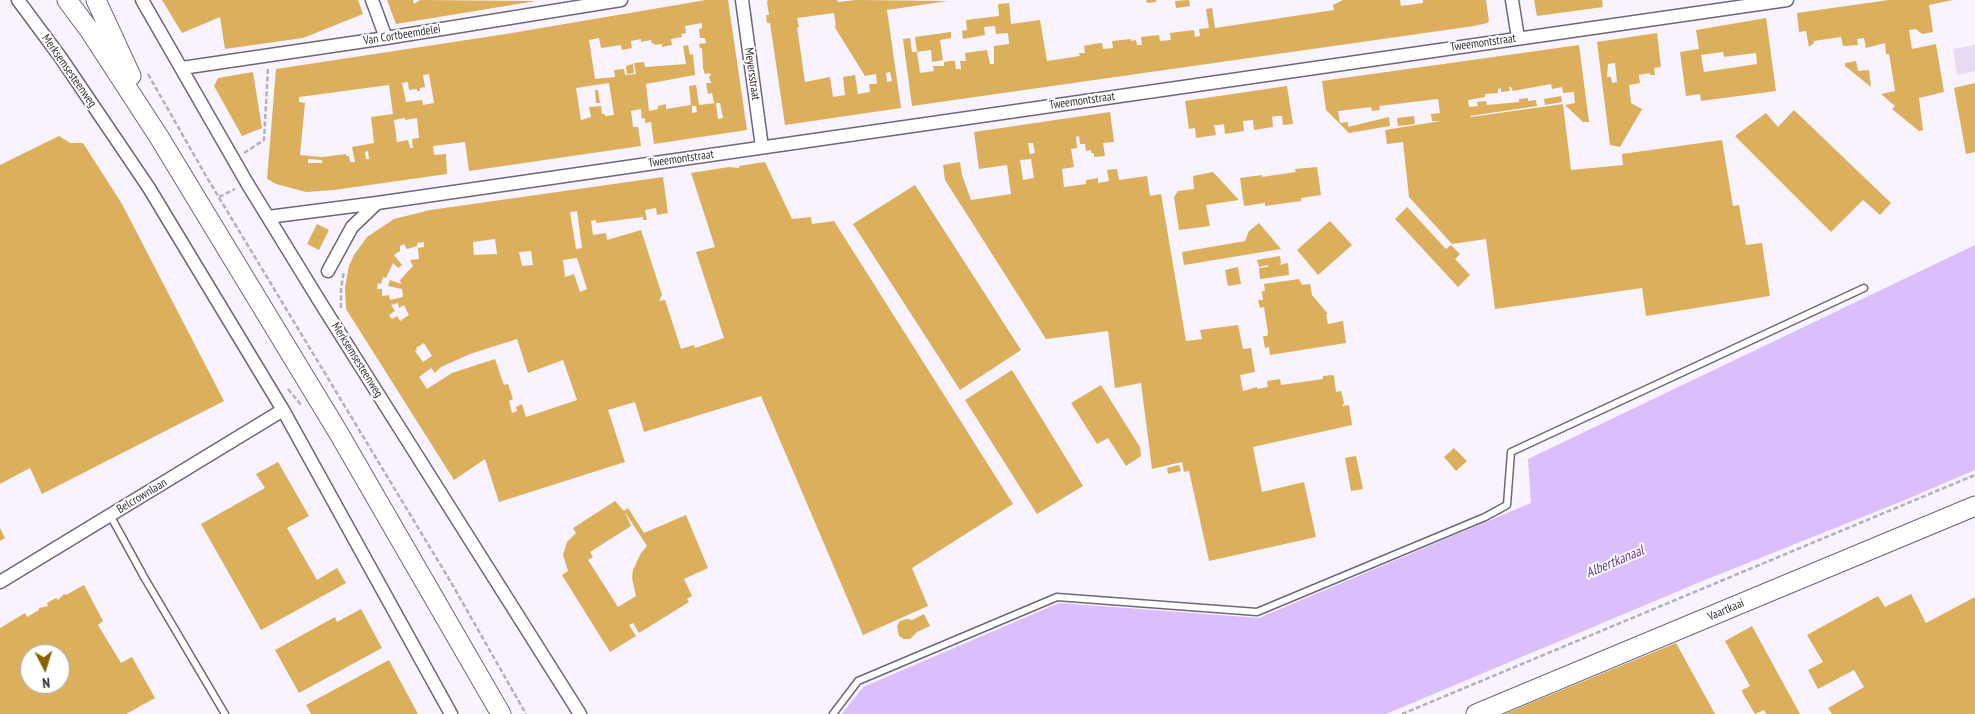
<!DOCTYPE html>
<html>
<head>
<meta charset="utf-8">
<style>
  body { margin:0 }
  #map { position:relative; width:1975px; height:714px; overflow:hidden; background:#f8f3fe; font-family:"PT Sans Narrow",sans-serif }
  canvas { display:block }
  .north { position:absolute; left:20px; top:644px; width:50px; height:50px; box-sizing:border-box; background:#fff; border:1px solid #aeadaf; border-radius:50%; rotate:175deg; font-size:14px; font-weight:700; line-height:20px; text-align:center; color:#343138 }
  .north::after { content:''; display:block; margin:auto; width:18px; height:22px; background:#886100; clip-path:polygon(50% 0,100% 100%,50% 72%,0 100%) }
</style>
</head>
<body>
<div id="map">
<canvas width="1975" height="714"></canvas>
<div class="north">N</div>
</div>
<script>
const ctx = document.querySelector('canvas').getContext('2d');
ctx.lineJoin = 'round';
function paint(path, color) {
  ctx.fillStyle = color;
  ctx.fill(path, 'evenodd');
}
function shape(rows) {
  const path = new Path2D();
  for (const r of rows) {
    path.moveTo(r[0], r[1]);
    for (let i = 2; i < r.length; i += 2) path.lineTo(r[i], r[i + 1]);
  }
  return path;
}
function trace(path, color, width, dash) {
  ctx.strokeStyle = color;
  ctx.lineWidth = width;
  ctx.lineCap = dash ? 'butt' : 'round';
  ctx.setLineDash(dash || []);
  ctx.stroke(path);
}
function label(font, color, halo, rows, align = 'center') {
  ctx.font = font + ' "PT Sans Narrow",sans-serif';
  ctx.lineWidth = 4;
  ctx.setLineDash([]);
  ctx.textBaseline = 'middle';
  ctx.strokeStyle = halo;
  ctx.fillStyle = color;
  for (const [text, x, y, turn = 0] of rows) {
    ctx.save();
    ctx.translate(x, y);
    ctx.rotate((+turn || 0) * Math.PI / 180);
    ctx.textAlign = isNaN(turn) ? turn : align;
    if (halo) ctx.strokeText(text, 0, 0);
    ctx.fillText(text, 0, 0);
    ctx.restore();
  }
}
paint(shape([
  [1975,45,1975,71,1957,75,1953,49]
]), '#e6daf5');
paint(shape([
  [1975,245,1975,470,1900,502,1700,582,1386,714,842,714,863,687,1059,603,1259,618,1531,503,1528,459]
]), '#dbbefd');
paint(shape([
  [162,0,358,0,363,14,303,38,225,49,220,17,182,33],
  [387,0,413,0,414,4,420,0,536,1,396,24],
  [706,0,728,0,747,130,654,144,651,122,645,123,645,118,642,119,641,109,631,111,633,127,638,127,641,146,469,171,465,142,433,146,434,155,446,154,447,174,334,190,306,192,276,184,267,179,276,69,506,34],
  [702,23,702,28,699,29,700,38,705,38,706,43,699,44,700,48,702,48,703,68,705,74,710,73,711,76,709,76,710,81,711,81,711,83,706,83,708,94,712,93,714,103,720,103,723,118,718,119,716,103,699,105,696,85,689,86,691,105,666,109,666,104,658,106,658,109,649,111,646,84,695,75,693,54,690,55,688,45,683,46,686,64,645,67,644,62,634,63,636,74,625,75,624,69,614,70,615,77,595,79,589,40,599,38,601,48,621,45,622,50,632,48,631,41,641,39,641,42,651,40,652,44,654,43,655,45,662,44,662,47,672,45,671,39,682,37,681,34,686,33,685,26],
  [429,74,434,103,423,105,422,100,406,102,402,83,408,82,409,90,417,89,417,91,420,91,420,88,425,87,423,75],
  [609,83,614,115,605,116,605,114,602,114,601,106,589,107,591,117,581,120,576,88],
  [389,85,393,114,371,117,374,143,352,147,355,162,350,162,349,156,346,156,346,154,322,157,300,155,305,103,299,102,299,97],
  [692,106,696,106,697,112,692,113],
  [405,118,405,120,417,118,419,138,412,139,413,148,410,148,408,140,397,142,394,120],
  [368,151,369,159,366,159,365,152],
  [308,159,322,160,322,163,308,163],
  [768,0,837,0,838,2,856,0,948,1,887,10,901,108,785,125,770,23,767,23,766,15,769,15,767,2],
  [834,13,836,27,834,26,865,76,876,74,877,84,869,84,870,92,858,94,855,75,843,77,845,95,833,97,830,77,805,82,797,27,799,27,797,18],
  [890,72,892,81,887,82,886,73],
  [1146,0,1156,0,1156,2,1147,3],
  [1189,0,1190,6,1176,8,1175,1],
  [1343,0,1400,0,1401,6,1423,3,1423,0,1486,0,1489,21,1487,23,1474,26,912,106,903,39,910,38,912,52,917,52,920,73,934,71,933,66,944,66,944,62,950,61,955,61,956,69,961,69,960,61,966,61,965,53,987,50,990,64,994,64,994,46,1009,44,1008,33,996,34,995,26,984,27,985,35,963,39,962,31,967,30,966,20,999,16,998,4,1009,3,1011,24,1040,20,1047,61,1080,56,1079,53,1085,53,1084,46,1093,44,1102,43,1103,49,1113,48,1112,41,1131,39,1131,41,1136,40,1137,45,1142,45,1141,37,1159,35,1160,41,1171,40,1170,33,1194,30,1195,37,1200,36,1199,29,1209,28,1206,9,1212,8,1215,28,1334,10,1333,5],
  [1534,0,1602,0,1603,7,1537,16],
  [1889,0,1953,0,1929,5,1933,32,1922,34,1916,29,1909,30,1912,49,1936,44,1944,92,1919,98,1923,130,1919,131,1892,109,1895,106,1881,94,1895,91,1889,54,1886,54,1885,43,1866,48,1864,38,1857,39,1858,45,1843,46,1841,37,1814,41,1814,43,1809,47,1806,31,1799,32,1797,13],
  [1766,18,1776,91,1701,101,1700,94,1686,96,1680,52,1699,49,1696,30],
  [1723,52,1724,57,1756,53,1757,64,1704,72,1701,55],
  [951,32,951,38,940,40,943,60,932,62,931,50,917,52,915,37],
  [1657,33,1661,67,1654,68,1655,75,1650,75,1650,73,1639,75,1640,83,1629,85,1631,103,1642,109,1620,147,1610,145,1597,42],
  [1615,63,1617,82,1612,83,1611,77,1607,77,1608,64],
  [1579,45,1589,122,1583,122,1565,105,1575,103,1574,92,1563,93,1562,87,1552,89,1551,84,1513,91,1511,87,1509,87,1510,91,1501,92,1501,88,1498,89,1498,93,1485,94,1485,97,1468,100,1469,107,1478,106,1477,102,1486,101,1487,105,1519,102,1519,99,1528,98,1528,101,1536,100,1537,106,1470,116,1471,117,1563,104,1571,170,1623,165,1622,154,1722,140,1733,206,1739,205,1746,245,1762,243,1770,296,1646,316,1642,288,1495,309,1486,239,1452,244,1409,197,1403,142,1387,144,1385,130,1441,121,1432,121,1431,114,1440,113,1438,99,1379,106,1380,110,1372,111,1371,107,1338,111,1340,123,1348,122,1348,127,1389,117,1390,126,1349,133,1326,110,1322,81],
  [1856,61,1858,71,1869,70,1871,87,1845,66,1845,63],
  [633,64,634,73,627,74,626,66],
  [253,72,262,128,242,136,214,86,218,78],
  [1975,83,1975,152,1966,154,1954,88],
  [1287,86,1293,124,1283,125,1282,116,1276,116,1272,117,1273,127,1254,130,1253,120,1243,121,1244,131,1225,134,1224,124,1218,125,1214,125,1216,135,1196,138,1195,128,1189,129,1185,101],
  [595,90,598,90,600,103,596,103],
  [1561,96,1562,102,1545,105,1544,99],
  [1794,110,1891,203,1880,215,1863,200,1831,232,1735,136,1766,113,1778,127],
  [1110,112,1114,142,1103,143,1105,156,1094,157,1094,153,1091,153,1091,150,1086,151,1085,144,1080,144,1079,136,1076,137,1077,148,1071,149,1074,167,1062,169,1064,187,1086,184,1086,180,1098,178,1098,183,1109,181,1107,170,1117,169,1119,180,1147,176,1150,196,1161,194,1186,341,1202,339,1200,330,1238,325,1243,349,1251,348,1255,372,1240,375,1243,391,1257,387,1257,389,1268,387,1267,381,1280,379,1281,385,1323,379,1323,376,1332,375,1334,376,1336,392,1341,391,1344,403,1342,406,1349,405,1352,425,1253,447,1262,492,1304,482,1316,537,1209,561,1189,471,1184,472,1182,462,1152,469,1141,383,1115,388,1108,331,1046,339,945,180,943,165,960,162,962,175,971,200,1011,194,1007,165,979,169,974,132],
  [1028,143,1033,143,1035,153,1030,154],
  [1031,159,1034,178,1023,180,1020,160],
  [1414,116,1415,124,1398,126,1397,118],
  [59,136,70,143,83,143,122,204,224,401,42,494,30,468,0,484,0,165],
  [765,162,792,219,811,217,812,224,834,221,1013,504,912,568,928,606,863,635,761,396,644,432,635,402,608,410,625,462,499,502,485,459,454,480,346,309,345,287,349,266,354,255,367,237,394,219,430,210,663,177,668,213,657,215,656,208,645,210,647,220,643,220,643,217,596,223,596,220,591,221,593,235,606,233,607,240,641,230,662,295,659,301,665,300,681,349,694,345,695,348,724,338,696,252,715,247,691,173,729,167,739,168,739,166],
  [577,211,582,248,576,249,570,212],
  [495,239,497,254,474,255,473,242],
  [424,242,424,247,418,248,419,259,410,260,413,266,400,280,401,284,390,280,388,286,402,289,403,297,390,300,389,295,382,296,382,289,377,289,378,283,381,284,383,277,386,278,393,263,398,268,402,265,394,255,400,251,400,246,404,244,407,249,417,246,417,243],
  [531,251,533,265,522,266,519,252],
  [577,258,587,289,580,292,574,274,565,277,563,260],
  [398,303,399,308,404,305,409,315,400,321,397,316,392,319,389,315,395,311,391,305],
  [517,339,528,373,563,360,577,400,526,417,522,404,516,407,517,411,512,413,509,401,513,399,508,384,504,385,495,359,452,373,427,389,419,377,431,368,435,373,441,367,470,354],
  [424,343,432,356,423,362,415,351,417,350,416,348],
  [1317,167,1321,195,1301,198,1301,201,1265,206,1265,203,1244,206,1240,178,1262,175,1262,177,1296,172,1295,169],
  [1213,172,1239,200,1206,205,1210,226,1179,230,1174,197,1178,191,1194,189,1193,176],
  [915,185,1021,350,960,390,853,224],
  [1407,207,1446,249,1451,245,1460,254,1455,259,1470,275,1458,287,1395,219],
  [1330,221,1352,245,1318,275,1297,250],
  [1259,223,1281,249,1184,265,1182,252,1245,241,1249,231],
  [317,224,329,230,319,250,307,244],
  [1280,256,1281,263,1279,265,1288,263,1289,275,1260,279,1259,268,1268,267,1268,265,1259,267,1257,260],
  [1238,267,1241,284,1228,286,1225,270],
  [1299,279,1302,285,1310,284,1312,295,1328,314,1326,314,1328,324,1343,321,1346,343,1270,355,1269,347,1265,348,1263,336,1267,336,1268,333,1264,307,1260,308,1258,300,1263,300,1262,291,1265,291,1264,284],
  [1012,370,1083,486,1037,514,965,400],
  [1101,385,1140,447,1141,456,1126,466,1108,438,1097,444,1071,403],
  [1454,448,1467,461,1456,471,1444,457],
  [1356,456,1363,489,1351,491,1345,458],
  [278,462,309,516,287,528,317,580,337,568,346,583,261,630,201,524,265,488,256,474],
  [1179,465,1181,471,1168,474,1167,468],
  [615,501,624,511,628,508,644,533,686,515,708,568,684,579,692,596,687,599,689,602,639,633,633,623,629,625,636,636,610,652,562,575,568,571,563,555,567,542,576,533,573,528],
  [625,512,647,546,641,553,633,570,632,578,636,596,618,607,588,560,593,557,590,552,631,526],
  [0,528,5,538,0,541],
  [84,585,103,621,98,625,121,663,132,657,155,698,126,714,0,714,0,628,25,613,27,617,39,610,39,608,48,606,47,603,56,598,58,600,64,594,66,595],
  [30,654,60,654,60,684,30,684],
  [1911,594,1926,623,1975,597,1975,714,1832,714,1828,708,1864,687,1854,670,1818,689,1808,670,1823,662,1807,635,1878,596,1885,607],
  [361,609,382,648,299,693,275,650,335,617,337,622],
  [924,614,930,626,917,632,910,639,904,639,899,636,897,626,900,621,907,619,912,620],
  [1752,626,1800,714,1766,714,1764,710,1755,714,1743,694,1742,690,1750,686,1725,641],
  [1676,643,1715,714,1504,714],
  [389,660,418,714,311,714,306,705]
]), '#dbaf5c');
const lane = shape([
  [110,515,144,577,225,714],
  [833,714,858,681,1057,597,1257,612,1485,517,1507,505,1511,452,1864,288]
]);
const street = shape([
  [18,0,61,58,149,188,283,410,451,714],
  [142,0,247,183,320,302,580,714],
  [372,0,386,38],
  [742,0,762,147],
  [1512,0,1518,38],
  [182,68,386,38,621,0],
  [268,217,377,203,1787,0],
  [328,271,352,227,377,203],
  [0,582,283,410]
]);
const secondary = shape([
  [67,0,90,31,159,137,338,432,501,714],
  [96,0,131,76],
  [1476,714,1975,506]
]);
trace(lane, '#6f6778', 9);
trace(street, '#6f6778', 15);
trace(secondary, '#6f6778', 21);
trace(shape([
  [148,74,206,176,452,584,526,714],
  [244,153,264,140,268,68],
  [219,197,235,189],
  [341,308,341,288,344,271],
  [288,389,302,406],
  [1402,714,1975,475]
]), '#b4b0ba', 2.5, [5, 2.5]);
trace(lane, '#fff', 6);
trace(street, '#fff', 12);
trace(secondary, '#fff', 19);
label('12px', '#343138', '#fff', [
  ["Van Cortbeemdelei",402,35,-9],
  ["Tweemontstraat",1483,43,-8],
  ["Merksemsesteenweg",69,71,55],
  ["Meyersstraat",752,74,82],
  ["Tweemontstraat",1082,101,-8],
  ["Tweemontstraat",681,159,-8],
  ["Merksemsesteenweg",357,360,58],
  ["Belcrownlaan",142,496,-31],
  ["Vaartkaai",1726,610,-23]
]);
label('italic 14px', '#683992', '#fff', [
  ["Albertkanaal",1615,562,-23]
]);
</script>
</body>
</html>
